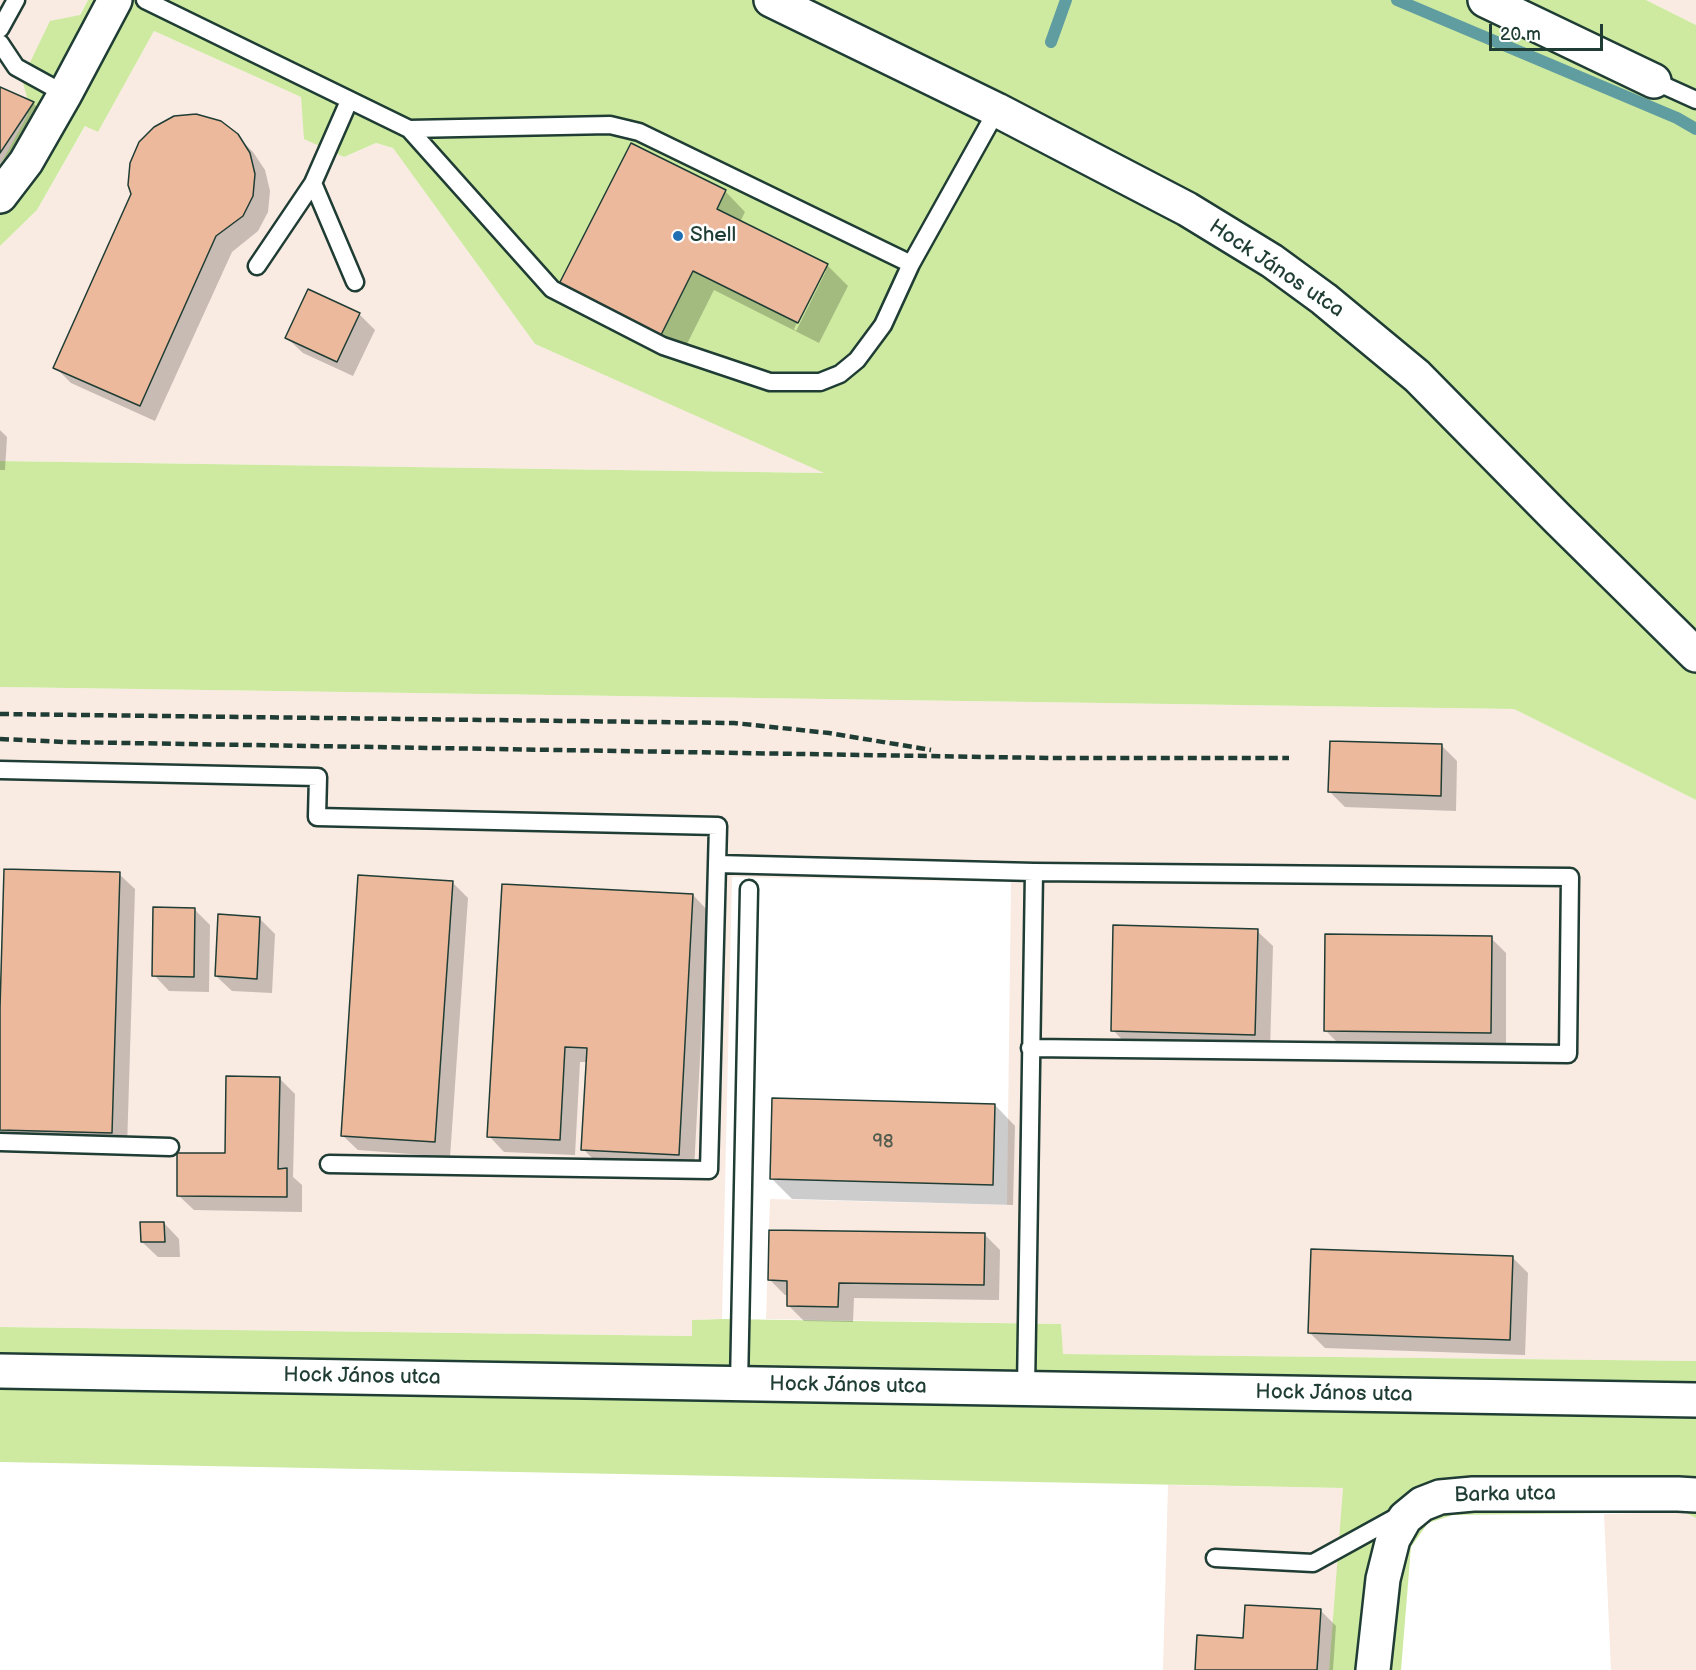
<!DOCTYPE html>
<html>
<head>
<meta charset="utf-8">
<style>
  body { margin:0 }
  #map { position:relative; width:1696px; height:1670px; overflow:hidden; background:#fff; font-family:"Balsamiq Sans",sans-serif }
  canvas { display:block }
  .scale { position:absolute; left:1489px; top:24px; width:114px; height:27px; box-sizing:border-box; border:3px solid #1f3d34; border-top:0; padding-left:8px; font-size:18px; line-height:21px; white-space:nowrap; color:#1f3d34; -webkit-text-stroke:4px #fff; paint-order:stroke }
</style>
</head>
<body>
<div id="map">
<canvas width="1696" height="1670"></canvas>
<div class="scale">20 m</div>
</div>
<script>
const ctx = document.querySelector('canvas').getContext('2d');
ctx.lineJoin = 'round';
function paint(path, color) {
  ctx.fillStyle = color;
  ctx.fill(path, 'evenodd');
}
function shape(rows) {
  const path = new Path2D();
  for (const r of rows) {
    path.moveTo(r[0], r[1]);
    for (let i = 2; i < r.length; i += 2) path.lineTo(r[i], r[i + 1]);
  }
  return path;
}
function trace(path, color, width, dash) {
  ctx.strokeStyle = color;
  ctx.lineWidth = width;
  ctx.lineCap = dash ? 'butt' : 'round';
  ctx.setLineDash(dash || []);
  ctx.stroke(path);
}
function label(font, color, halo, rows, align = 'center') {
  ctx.font = font + ' "Balsamiq Sans",sans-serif';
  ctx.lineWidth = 5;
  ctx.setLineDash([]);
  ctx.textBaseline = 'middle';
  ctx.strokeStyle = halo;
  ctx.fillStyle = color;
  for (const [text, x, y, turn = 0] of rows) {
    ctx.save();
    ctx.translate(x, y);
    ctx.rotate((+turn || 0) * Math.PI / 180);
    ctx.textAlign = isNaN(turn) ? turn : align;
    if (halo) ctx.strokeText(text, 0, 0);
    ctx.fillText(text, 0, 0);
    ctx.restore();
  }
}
paint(shape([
  [0,0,88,0,28,101,28,114,0,165],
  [1646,0,1696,0,1696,25],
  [154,31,301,97,305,139,344,157,376,143,393,148,535,344,826,473,0,461,0,246,37,210,86,125,98,132],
  [0,687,1514,709,1696,800,1696,1361,1062,1354,1061,1324,766,1319,770,1199,1007,1205,1011,882,732,877,722,1319,692,1320,692,1336,0,1327],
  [1168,1485,1344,1488,1329,1670,1163,1670],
  [1684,1512,1696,1518,1696,1670,1611,1670,1604,1514]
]), '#f9eae2');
paint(shape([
  [88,0,1646,0,1696,25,1696,800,1514,709,0,687,0,461,824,473,535,344,393,148,376,143,344,157,304,139,301,97,154,31,98,132,85,126,37,210,0,246,0,165,28,114,28,101,22,79,50,21,80,15],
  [722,1319,1061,1324,1063,1354,1696,1361,1696,1518,1684,1512,1453,1515,1428,1523,1411,1547,1401,1670,1329,1670,1343,1488,0,1462,0,1327,692,1336,692,1320]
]), '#ceeaa1');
paint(shape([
  [0,88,33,103,48,118,0,187],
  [237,136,253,152,265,170,270,191,268,212,258,231,232,252,155,421,71,383,55,367],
  [631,145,725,191,745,212,740,222,827,265,848,286,819,343,714,290,682,354,582,304,561,284],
  [823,271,826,271,796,331,794,329],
  [584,295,668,337,667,340,584,298],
  [309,291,359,314,375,330,353,376,303,353,287,338],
  [0,430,7,437,5,470,0,470],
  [1442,746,1457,761,1456,811,1345,807,1330,792],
  [119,874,135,889,127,1148,13,1145,0,1131,0,1058],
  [452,882,468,898,450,1157,358,1150,342,1135],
  [693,895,708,911,694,1169,599,1165,583,1149,588,1062,580,1062,575,1155,504,1152,489,1136],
  [194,909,210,925,209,992,169,991,154,975],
  [259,918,275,934,272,993,232,991,216,976],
  [1257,931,1273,946,1270,1050,1128,1046,1113,1030],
  [1491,938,1506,953,1506,1048,1341,1046,1325,1030],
  [279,1078,295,1094,293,1177,302,1185,302,1212,194,1210,178,1195,226,1155],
  [995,1105,1015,1126,1013,1205,792,1199,772,1179],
  [164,1223,179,1239,180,1257,158,1257,142,1242],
  [984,1234,1000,1250,999,1300,854,1298,853,1322,804,1321,789,1306,789,1295,785,1295,770,1280],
  [1512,1257,1528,1273,1525,1355,1325,1348,1310,1333],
  [1320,1610,1336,1626,1333,1670,1196,1670,1244,1640]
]), '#0003');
trace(shape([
  [1397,0,1677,118,1696,129],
  [1051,42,1066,0]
]), '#609da0', 12);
const building = shape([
  [0,87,34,102,0,153,0,87],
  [196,114,221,121,238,134,250,153,255,174,253,196,243,216,216,236,140,406,53,368,131,194,128,185,130,163,139,142,154,127,174,116,196,114],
  [631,143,726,190,717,209,828,264,798,323,693,271,661,335,559,284,631,143],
  [308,289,360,313,337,362,285,338,308,289],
  [1330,741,1442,744,1441,796,1328,792,1330,741],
  [4,869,120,872,112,1133,0,1130,0,1008,4,869],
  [358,875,453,881,435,1142,341,1136,358,875],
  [502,884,693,894,679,1155,581,1150,587,1048,565,1047,560,1140,487,1137,502,884],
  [153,907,195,908,194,977,152,976,153,907],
  [218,914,260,917,257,979,215,976,218,914],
  [1113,925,1258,929,1255,1035,1111,1031,1113,925],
  [1325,934,1492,936,1491,1033,1324,1031,1325,934],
  [226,1076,280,1077,278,1169,287,1168,287,1197,177,1196,177,1153,225,1153,226,1076],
  [772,1098,995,1104,993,1185,770,1179,772,1098],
  [140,1222,164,1222,165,1242,141,1242,140,1222],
  [769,1230,985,1233,984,1285,839,1283,838,1307,787,1306,787,1281,768,1280,769,1230],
  [1311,1249,1513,1256,1510,1340,1308,1333,1311,1249],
  [1245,1605,1321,1609,1317,1670,1195,1670,1197,1635,1243,1638,1245,1605]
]);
paint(building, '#ecb99d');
trace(building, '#1f3d34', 1.5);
const lane = shape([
  [145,0,409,129,610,125,639,132,911,264],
  [0,29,16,0],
  [0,43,16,67,65,94],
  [1654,81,1696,100],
  [409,129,552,289,663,346,770,382,820,382,840,374,857,360,883,325,911,264,997,110],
  [313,183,355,282],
  [257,266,313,183,349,101],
  [0,770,318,777,317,817,718,826,709,1170,329,1164],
  [717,864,1034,872,1570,877,1568,1054,1030,1048],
  [0,1142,170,1147],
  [739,1384,749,889],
  [1026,1389,1034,872],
  [1215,1558,1313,1563,1400,1515]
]);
const street = shape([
  [1485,0,1654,81],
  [0,196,26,162,65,94,115,0],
  [0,1371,1696,1400],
  [1373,1670,1383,1579,1393,1539,1405,1518,1422,1504,1440,1497,1473,1494,1678,1494,1696,1495]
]);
const primary = shape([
  [771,0,997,110,1187,209,1272,261,1324,299,1417,376,1557,518,1696,655]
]);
trace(lane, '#1f3d34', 21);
trace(street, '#1f3d34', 38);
trace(primary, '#1f3d34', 38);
trace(lane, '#fff', 16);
trace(street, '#fff', 33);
trace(primary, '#fff', 33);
trace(shape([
  [0,714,734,723,829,733,931,750],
  [0,739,65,742,1049,758,1289,758]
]), '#1f3d34', 4.5, [9, 4.5]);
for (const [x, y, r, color] of [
  [678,236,6,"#1f6fb2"]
]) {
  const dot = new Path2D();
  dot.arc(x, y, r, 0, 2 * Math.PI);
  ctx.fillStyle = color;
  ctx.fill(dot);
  trace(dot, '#fff', 2);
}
label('18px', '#525c4e', null, [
  ["98",883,1142]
]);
label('21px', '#1f3d34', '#fff', [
  ["Shell",690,236]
], 'left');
label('21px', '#1f3d34', '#fff', [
  ["Hock János utca",1276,269,34],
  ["Hock János utca",362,1377,1],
  ["Hock János utca",848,1386,1],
  ["Hock János utca",1334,1394,1],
  ["Barka utca",1505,1495,-1]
]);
</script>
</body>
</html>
